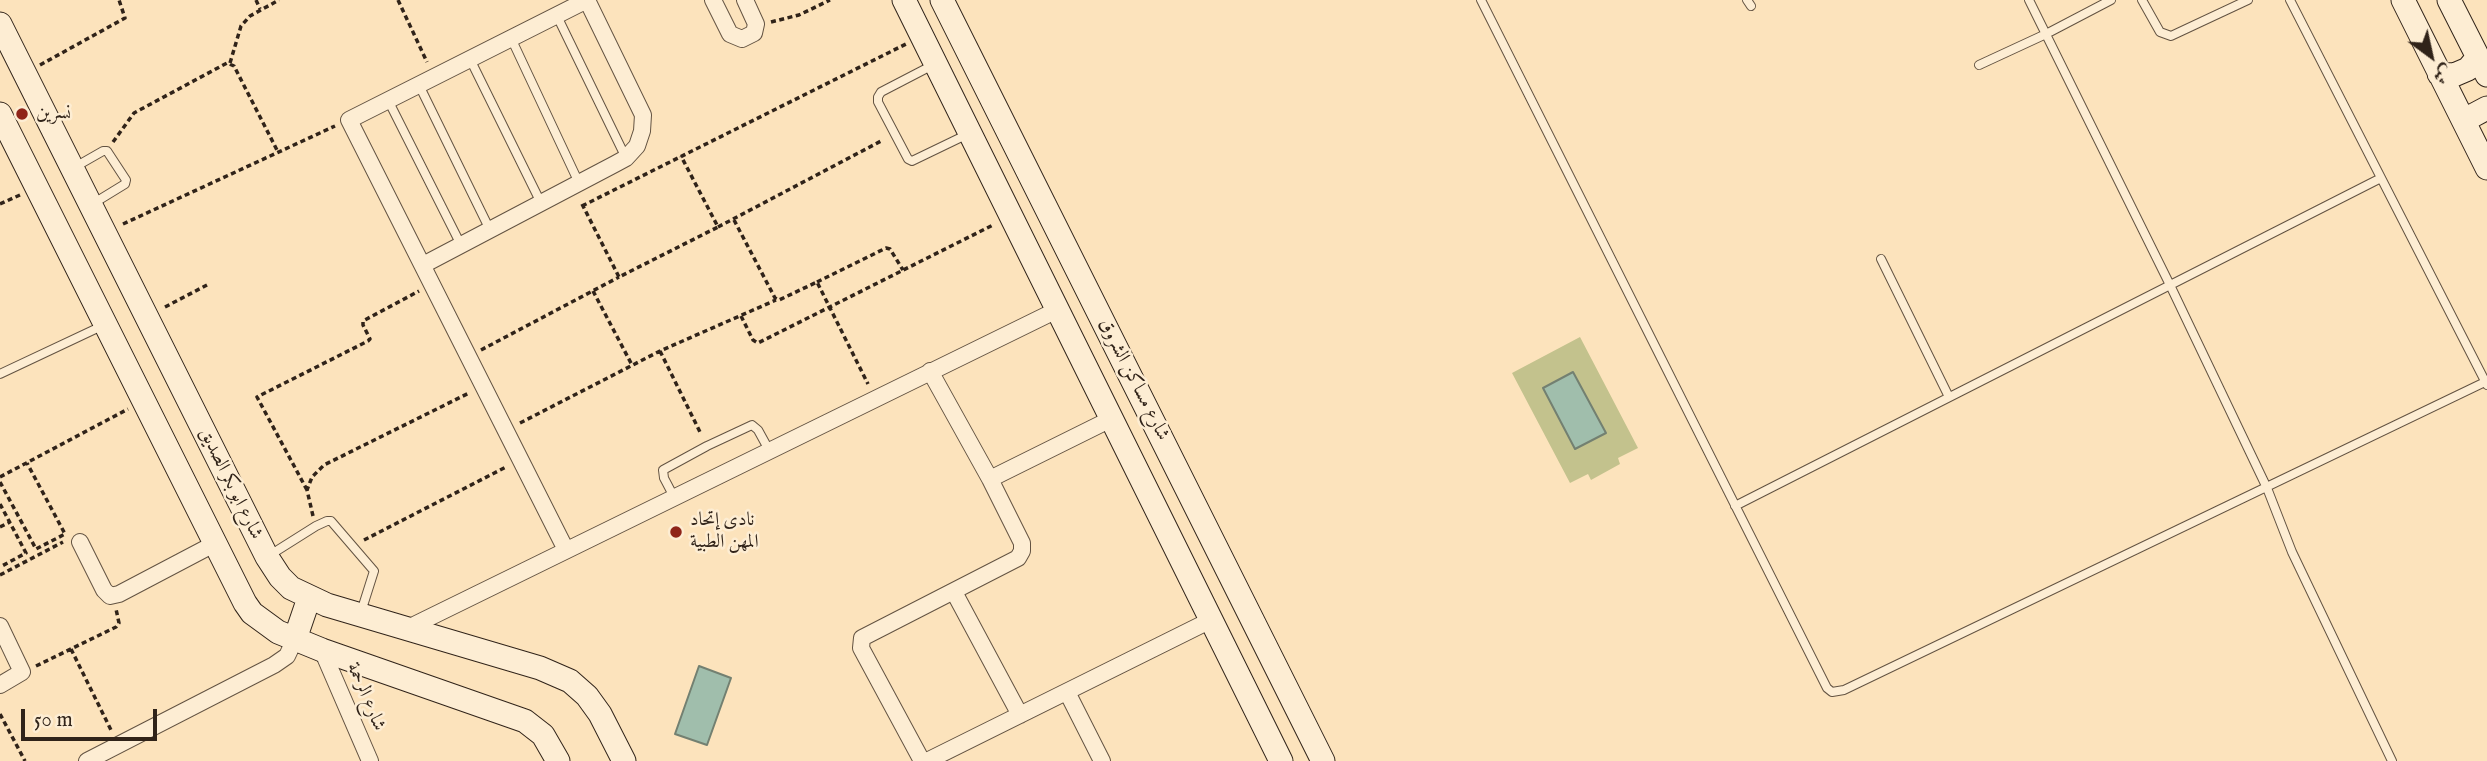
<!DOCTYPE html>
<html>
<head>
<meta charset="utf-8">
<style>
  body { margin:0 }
  #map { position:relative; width:2487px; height:761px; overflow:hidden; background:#fce3bc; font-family:"IM FELL English",Amiri,serif }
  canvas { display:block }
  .north { position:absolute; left:2396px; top:21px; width:70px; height:70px; -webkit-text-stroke:5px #fdedd3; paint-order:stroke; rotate:147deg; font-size:19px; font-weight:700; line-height:28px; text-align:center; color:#302319 }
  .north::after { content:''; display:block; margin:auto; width:24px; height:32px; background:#302319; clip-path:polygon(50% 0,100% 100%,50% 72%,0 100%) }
  .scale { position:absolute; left:21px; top:709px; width:136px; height:32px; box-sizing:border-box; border:4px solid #302319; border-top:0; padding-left:9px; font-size:21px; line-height:24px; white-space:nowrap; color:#302319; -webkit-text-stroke:5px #fdedd3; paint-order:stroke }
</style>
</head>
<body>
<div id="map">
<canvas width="2487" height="761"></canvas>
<div class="north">ش</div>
<div class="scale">50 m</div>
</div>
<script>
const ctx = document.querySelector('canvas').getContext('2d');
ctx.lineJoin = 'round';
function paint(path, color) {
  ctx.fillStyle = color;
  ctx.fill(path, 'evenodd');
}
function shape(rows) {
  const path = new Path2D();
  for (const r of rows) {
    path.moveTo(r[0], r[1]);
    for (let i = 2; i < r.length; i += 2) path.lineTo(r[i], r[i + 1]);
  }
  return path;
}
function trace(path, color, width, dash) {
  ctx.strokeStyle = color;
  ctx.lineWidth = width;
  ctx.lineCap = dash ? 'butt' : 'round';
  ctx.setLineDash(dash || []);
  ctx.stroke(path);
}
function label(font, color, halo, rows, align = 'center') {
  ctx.font = font + ' "IM FELL English",Amiri,serif';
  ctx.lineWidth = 5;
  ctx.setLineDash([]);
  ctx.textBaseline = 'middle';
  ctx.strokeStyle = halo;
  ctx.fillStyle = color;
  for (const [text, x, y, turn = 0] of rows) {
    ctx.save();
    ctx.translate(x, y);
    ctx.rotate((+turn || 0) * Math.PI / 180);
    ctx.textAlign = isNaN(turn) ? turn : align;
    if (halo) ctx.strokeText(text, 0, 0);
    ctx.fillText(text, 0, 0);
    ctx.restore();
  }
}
paint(shape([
  [1580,337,1638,448,1618,458,1620,464,1591,480,1588,474,1570,483,1512,373]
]), '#c3c28d');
const water = shape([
  [1573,372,1606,433,1575,449,1543,388,1573,372],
  [699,666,731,678,707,745,675,734,699,666]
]);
paint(water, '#a0beac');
trace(water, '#738071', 2);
const lane = shape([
  [1481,0,1827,688,1832,692,1844,690,2485,382],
  [1747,0,1751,6],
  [2029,0,2170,285,2267,488,2292,552,2392,761],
  [2142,0,2160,32,2171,36,2248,0],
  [2290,0,2487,385],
  [557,16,626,158],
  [511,38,579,183],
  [470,59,541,203],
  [933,65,881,92,878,97,878,102,908,159,912,161,968,134],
  [1979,65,2046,34,2111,0],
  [419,85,490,230],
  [388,100,461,245],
  [75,167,103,151,107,151,126,180,125,184,94,203],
  [1881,259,1949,397],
  [0,374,104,325],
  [674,497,664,478,663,470,707,446,752,425,758,430,769,450],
  [1735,506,2381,178],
  [270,555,316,526,327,521,331,521,374,571,361,612]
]);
const street = shape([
  [713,0,730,34,742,39,754,33,756,24,745,0],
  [423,265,615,164,626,158,637,146,642,131,643,115,587,0],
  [930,371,990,479],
  [80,542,104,590,110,596,119,594,216,543],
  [566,550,349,120,587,0],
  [954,592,1020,715],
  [0,626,22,672,0,685],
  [406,629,1057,310],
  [322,650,370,761],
  [1067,692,1102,761],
  [87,761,274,665,287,656,295,639],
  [922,761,861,648,862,638,1018,558,1022,551,1022,543,990,479,1111,419],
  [927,761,1211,620]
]);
const secondary = shape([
  [904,0,1281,761],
  [942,0,1323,761],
  [2403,0,2487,168],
  [2449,0,2487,75],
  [0,24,267,557,280,577,291,588,327,605,540,668,570,681,587,696,600,714,624,761],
  [2439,74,2454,75,2468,69,2478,57],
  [0,114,245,603,252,613,278,632,322,650,525,721,543,735,558,761],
  [2465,124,2472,116,2487,108],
  [295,639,309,598]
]);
trace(lane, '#635342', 10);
trace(street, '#635342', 18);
trace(secondary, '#302319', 25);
trace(shape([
  [256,0,260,9],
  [398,0,427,62],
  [771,22,799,15,830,0],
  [230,63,241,26,250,16,279,0],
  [40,65,125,18,119,0],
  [113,142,134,113,227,63,234,66,278,152],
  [0,204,20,195],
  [582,204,619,277,718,227,681,156],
  [582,206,906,44],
  [734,220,775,298,779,300,817,282,868,384],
  [123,224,335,126],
  [718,227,883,140],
  [817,282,886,248,890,249,903,270],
  [593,291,632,365],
  [165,307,207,285],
  [741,316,753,340,758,343,993,225],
  [481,350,619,277],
  [660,351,701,434],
  [520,423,660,351,776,300],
  [0,477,128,409],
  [0,482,36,549,65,534,27,463],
  [307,490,257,397,368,341,370,339,363,325,363,321,419,291],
  [0,504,26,553,0,567],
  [313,516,307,490,312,477,324,465,469,393],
  [0,527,10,522],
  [364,540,506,467],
  [0,575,63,542],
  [71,649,111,730],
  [36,666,116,627,119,623,116,609],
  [0,714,25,761]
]), '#302319', 3.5, [5, 3.5]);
trace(lane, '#fdedd3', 8);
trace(street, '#fdedd3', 16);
trace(secondary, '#fdedd3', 23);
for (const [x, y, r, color] of [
  [22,114,7,"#8f2418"],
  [676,532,7,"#8f2418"]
]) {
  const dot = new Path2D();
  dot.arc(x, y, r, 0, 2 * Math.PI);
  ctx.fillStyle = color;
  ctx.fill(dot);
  trace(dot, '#fdedd3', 2.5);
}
label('19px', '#302319', '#fdedd3', [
  ["نسرين",36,114],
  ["نادى إتحاد",690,521],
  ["المهن الطبية",690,543]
], 'left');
label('19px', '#302319', '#fdedd3', [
  ["شارع مساكن الشروق",1133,380,63],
  ["شارع ابو بكر الصديق",230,484,64],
  ["شارع الرحمة",365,697,67]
]);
</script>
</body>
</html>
